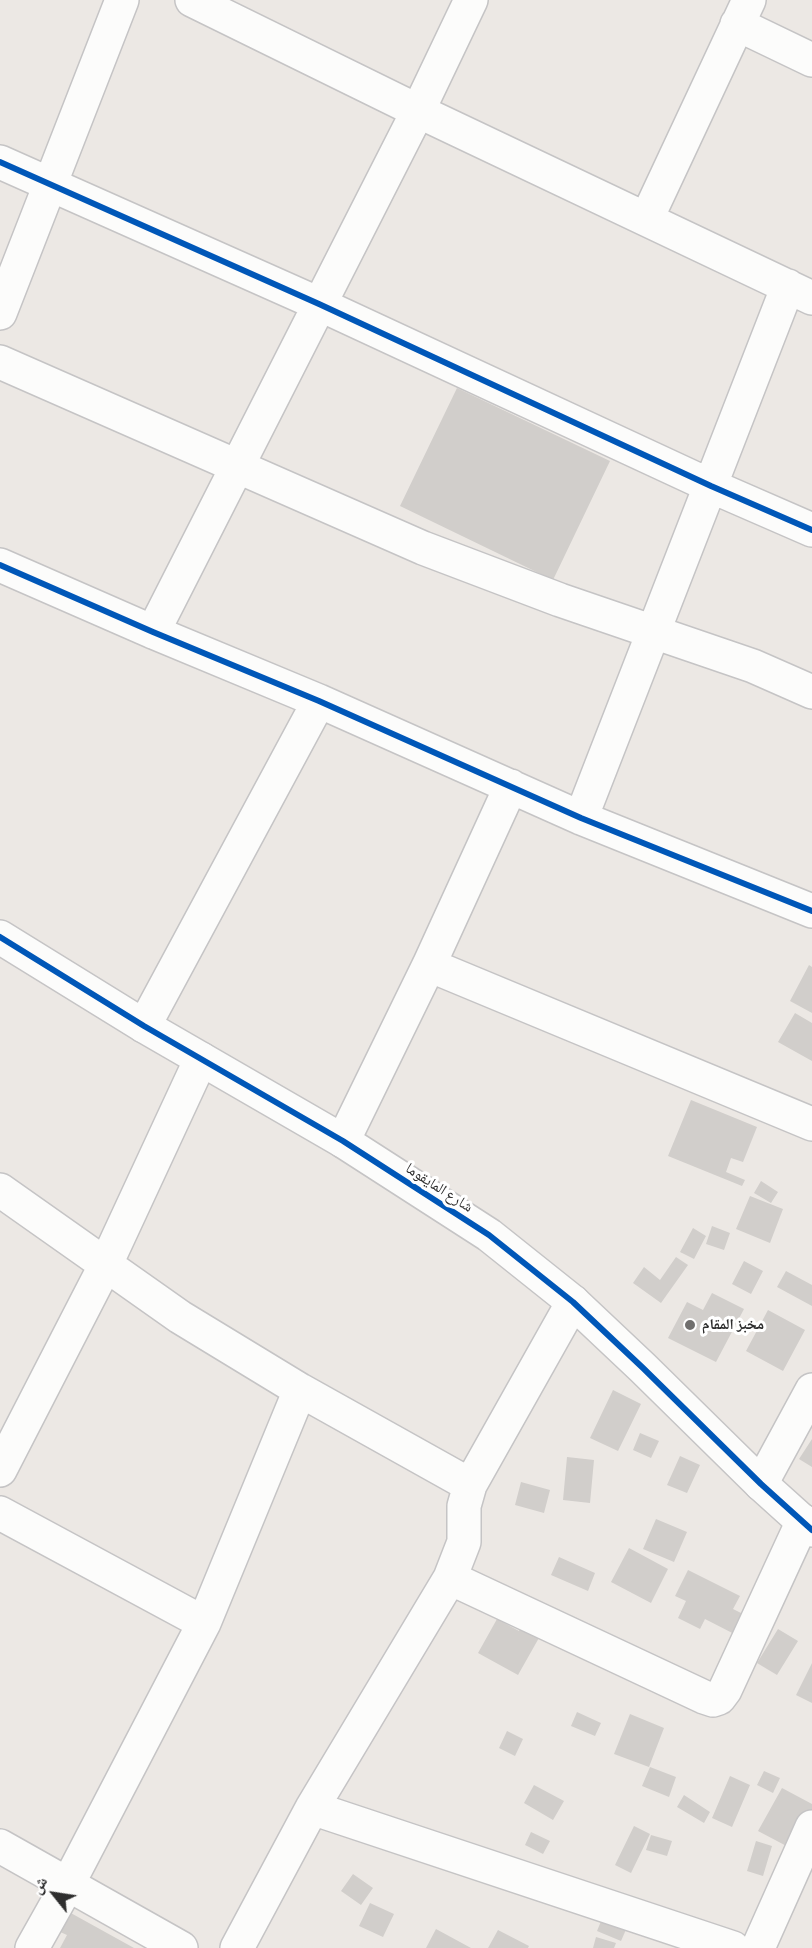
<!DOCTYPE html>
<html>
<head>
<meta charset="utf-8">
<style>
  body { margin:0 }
  #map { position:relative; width:812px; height:1948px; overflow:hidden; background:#ece8e4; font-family:Manrope,"Noto Naskh Arabic",sans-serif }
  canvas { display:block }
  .north { position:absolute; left:24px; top:1864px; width:60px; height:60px; -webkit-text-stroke:4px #fff; paint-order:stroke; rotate:300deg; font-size:16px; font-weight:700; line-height:24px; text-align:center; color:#2e2e2e }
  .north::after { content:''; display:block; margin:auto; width:21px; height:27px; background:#2e2e2e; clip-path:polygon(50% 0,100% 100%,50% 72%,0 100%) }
</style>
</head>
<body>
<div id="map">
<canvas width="812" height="1948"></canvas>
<div class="north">ش</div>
</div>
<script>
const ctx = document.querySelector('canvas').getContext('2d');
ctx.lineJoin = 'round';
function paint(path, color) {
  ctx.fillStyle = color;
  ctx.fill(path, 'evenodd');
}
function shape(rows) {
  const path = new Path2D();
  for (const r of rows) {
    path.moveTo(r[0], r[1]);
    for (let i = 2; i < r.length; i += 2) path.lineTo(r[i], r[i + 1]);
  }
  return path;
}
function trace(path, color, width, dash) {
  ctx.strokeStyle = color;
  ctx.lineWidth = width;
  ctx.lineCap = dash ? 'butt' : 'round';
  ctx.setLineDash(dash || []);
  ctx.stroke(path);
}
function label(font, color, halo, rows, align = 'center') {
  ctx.font = font + ' Manrope,"Noto Naskh Arabic",sans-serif';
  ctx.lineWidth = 6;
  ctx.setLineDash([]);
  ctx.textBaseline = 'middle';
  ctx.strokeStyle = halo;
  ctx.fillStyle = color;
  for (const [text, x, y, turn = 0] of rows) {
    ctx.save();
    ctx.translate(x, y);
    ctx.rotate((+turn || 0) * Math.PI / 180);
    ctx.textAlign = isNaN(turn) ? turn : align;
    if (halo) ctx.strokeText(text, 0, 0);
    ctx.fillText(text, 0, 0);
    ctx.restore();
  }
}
paint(shape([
  [457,388,610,461,553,580,400,506],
  [809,965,812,967,812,1013,790,1001],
  [795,1013,812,1023,812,1061,778,1042],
  [691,1100,757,1127,743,1162,731,1158,726,1172,745,1180,742,1186,668,1156],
  [761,1181,778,1192,771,1203,754,1193],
  [750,1196,783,1209,770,1243,736,1229],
  [712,1226,730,1233,724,1250,706,1244],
  [693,1228,706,1236,694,1259,680,1252],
  [676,1257,688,1265,661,1303,633,1283,644,1267,660,1280],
  [744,1261,763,1271,751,1294,732,1284],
  [786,1271,812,1285,812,1306,777,1287],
  [712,1293,744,1309,716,1362,668,1338,687,1302,703,1310],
  [768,1310,805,1330,783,1371,746,1351],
  [613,1390,641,1404,618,1451,590,1438],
  [640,1433,659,1441,651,1458,633,1450],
  [812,1439,812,1467,799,1459],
  [680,1456,700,1465,687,1493,667,1485],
  [567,1457,594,1460,590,1503,563,1500],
  [521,1482,550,1490,544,1513,515,1505],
  [656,1519,687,1532,674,1562,643,1549],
  [629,1548,668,1569,651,1603,611,1582],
  [559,1557,595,1573,588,1591,551,1575],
  [688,1570,740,1596,733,1609,753,1619,744,1639,705,1619,700,1629,678,1618,686,1601,675,1596],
  [497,1619,519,1631,525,1619,544,1629,518,1675,478,1653],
  [778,1629,798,1641,777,1675,757,1663],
  [812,1663,812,1703,796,1695],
  [577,1712,601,1723,595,1736,571,1726],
  [630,1714,664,1728,649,1767,614,1754],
  [507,1731,523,1739,515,1756,499,1748],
  [650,1767,676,1777,669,1797,642,1786],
  [764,1771,780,1778,773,1793,757,1785],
  [730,1776,750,1785,732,1827,712,1818],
  [534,1785,564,1801,553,1820,524,1803],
  [782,1788,812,1804,812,1821,796,1851,758,1831],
  [684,1795,710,1812,704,1823,677,1807],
  [634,1826,650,1834,631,1873,615,1865],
  [531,1832,550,1841,543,1854,525,1845],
  [651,1835,672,1841,667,1856,646,1850],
  [756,1841,772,1846,763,1876,747,1871],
  [353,1874,373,1888,361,1905,341,1891],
  [370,1903,394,1914,383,1937,359,1926],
  [69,1912,134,1948,60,1948,67,1935,58,1931],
  [604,1914,628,1925,621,1941,597,1931],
  [436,1929,471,1948,426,1948],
  [498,1930,529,1946,528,1948,488,1948],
  [596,1937,616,1943,614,1948,593,1948]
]), '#d1cecb');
const street = shape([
  [192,0,418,111,812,298],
  [737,24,812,60],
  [0,162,319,304,711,486,812,530],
  [647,218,749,0],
  [0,362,423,548,560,600,753,666,812,692],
  [0,565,153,632,319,701,581,818,812,911],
  [153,632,418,111,471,0],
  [581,818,788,286],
  [429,965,812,1124],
  [144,1026,319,701],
  [343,1141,429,965,511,786],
  [0,1190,180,1317,300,1390,470,1485],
  [0,1470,105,1266,201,1059],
  [761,1484,812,1390],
  [0,1513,204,1623],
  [450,1578,704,1697,713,1700,719,1698,725,1690,803,1521],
  [312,1808,733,1948],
  [0,1846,181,1948],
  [32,1948,68,1884,204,1623,300,1390],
  [237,1948,312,1808,450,1578,464,1542,464,1506,470,1485,573,1302],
  [758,1948,812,1827]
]);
const secondary = shape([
  [0,313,122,0],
  [0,937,144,1026,343,1141,489,1235,573,1302,643,1368,761,1484,812,1530]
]);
trace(street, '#c5c4c5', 36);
trace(secondary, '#c5c4c5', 36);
trace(street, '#fcfcfb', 33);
trace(secondary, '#fcfcfb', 33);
trace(shape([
  [0,162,319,304,711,486,812,530],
  [0,565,153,632,319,701,581,818,812,911],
  [0,937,144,1026,343,1141,489,1235,573,1302,643,1368,761,1484,812,1530]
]), '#0057b8', 6);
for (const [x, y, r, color] of [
  [690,1325,6,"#706f6e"]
]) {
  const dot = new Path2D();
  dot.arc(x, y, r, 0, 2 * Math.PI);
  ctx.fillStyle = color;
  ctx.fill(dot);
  trace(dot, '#fff', 2);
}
label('15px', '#2e2e2e', '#fff', [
  ["شارع المايقوما",439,1188,33]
]);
label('bold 15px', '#2e2e2e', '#fff', [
  ["مخبز المقام",702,1325]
], 'left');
</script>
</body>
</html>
